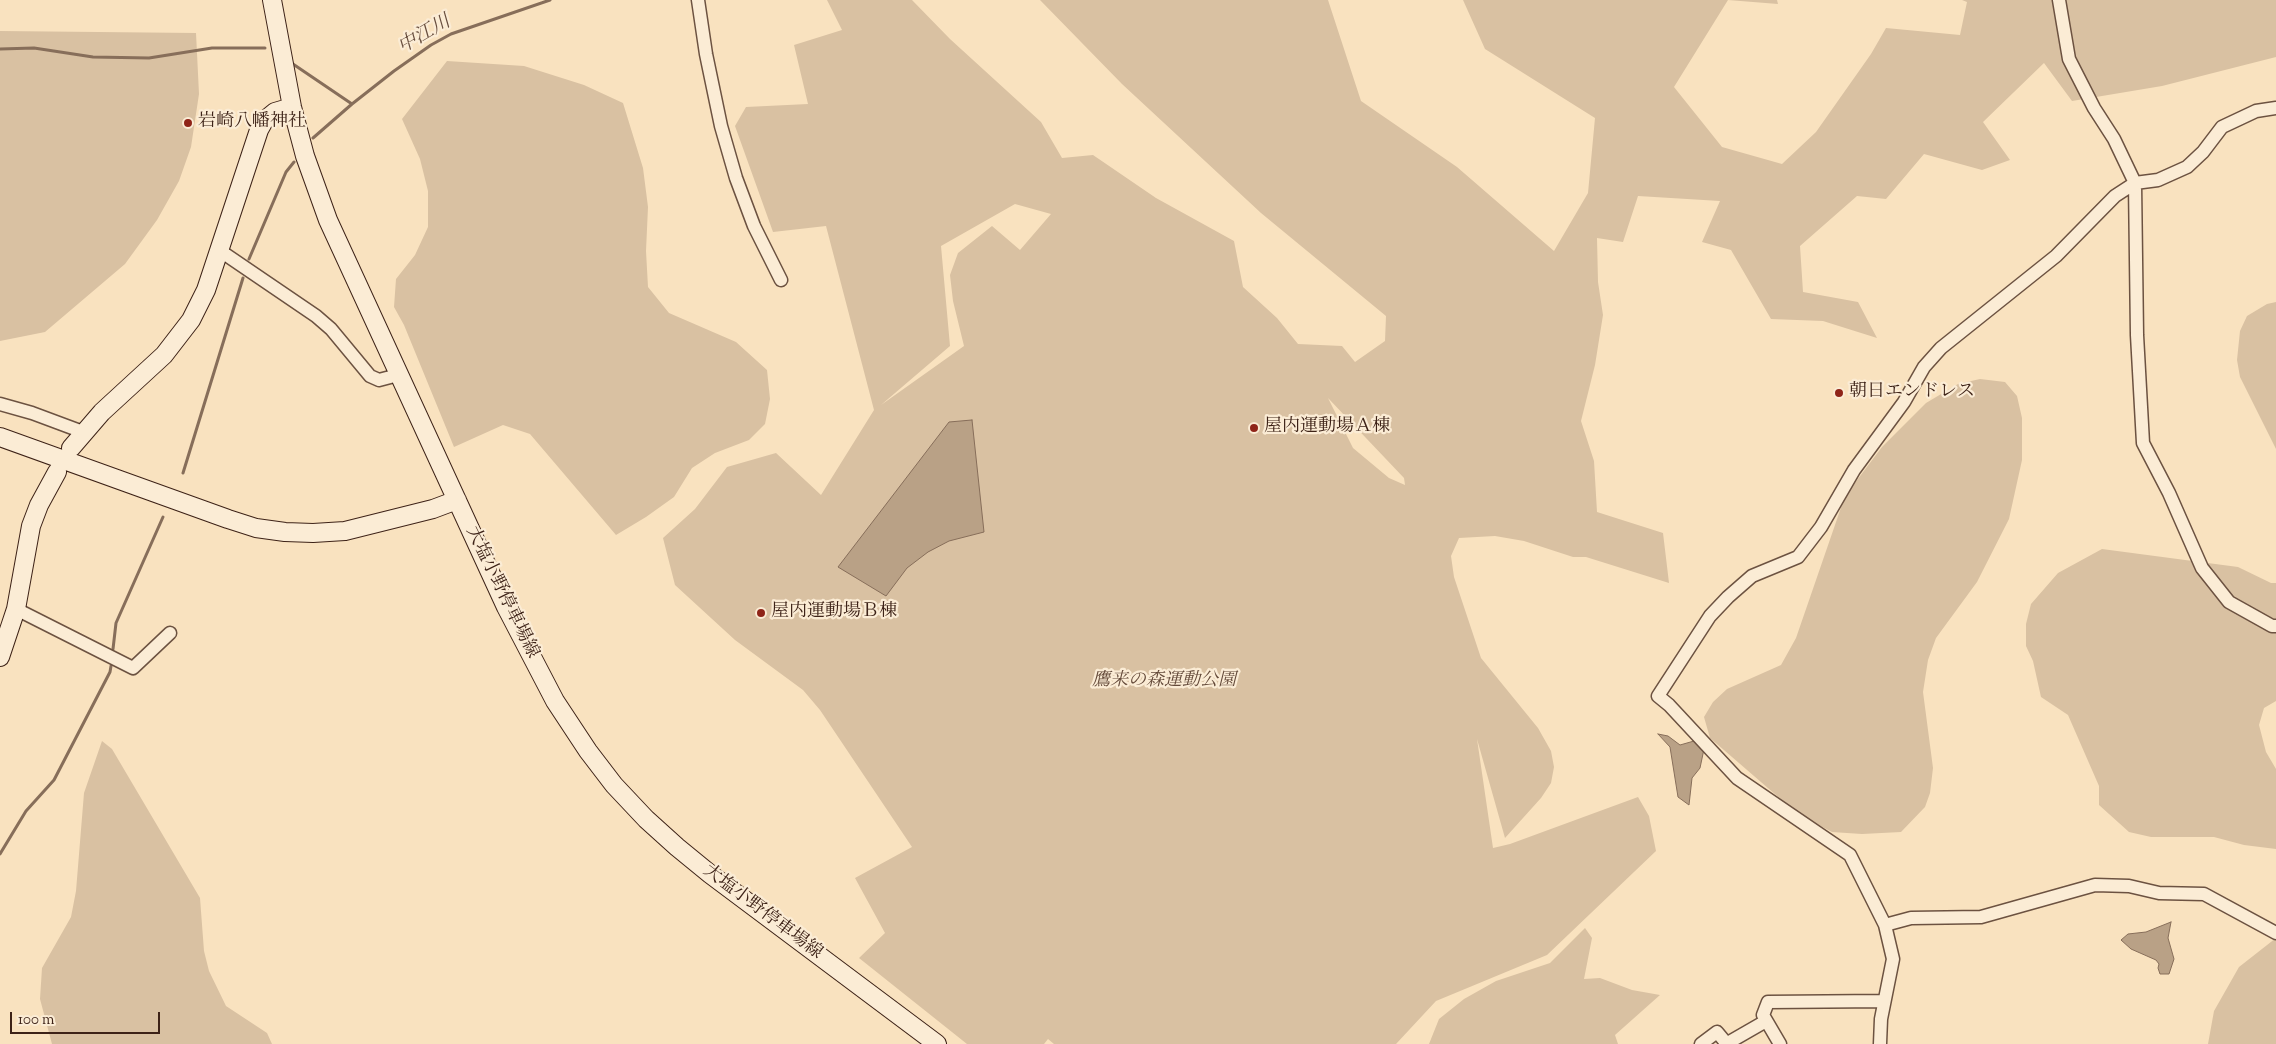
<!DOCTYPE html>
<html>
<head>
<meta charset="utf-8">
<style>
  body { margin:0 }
  #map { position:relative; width:2276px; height:1044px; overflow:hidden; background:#f9e2bf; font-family:"Sorts Mill Goudy",serif }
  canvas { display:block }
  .scale { position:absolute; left:10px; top:1012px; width:150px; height:22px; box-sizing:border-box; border:2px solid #3d2217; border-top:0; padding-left:6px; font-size:15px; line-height:18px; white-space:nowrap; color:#3d2217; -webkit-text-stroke:4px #fbecd5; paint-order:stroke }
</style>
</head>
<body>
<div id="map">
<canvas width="2276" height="1044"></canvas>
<div class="scale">100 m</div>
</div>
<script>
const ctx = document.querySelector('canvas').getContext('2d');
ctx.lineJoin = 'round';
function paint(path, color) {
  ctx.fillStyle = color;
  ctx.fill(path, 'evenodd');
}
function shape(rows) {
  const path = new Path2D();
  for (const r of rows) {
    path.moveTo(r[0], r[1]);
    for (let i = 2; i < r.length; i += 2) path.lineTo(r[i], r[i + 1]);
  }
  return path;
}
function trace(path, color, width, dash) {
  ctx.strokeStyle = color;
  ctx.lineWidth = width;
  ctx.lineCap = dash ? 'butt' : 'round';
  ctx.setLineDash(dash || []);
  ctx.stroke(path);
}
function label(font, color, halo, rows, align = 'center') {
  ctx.font = font + ' "Sorts Mill Goudy","Noto Serif JP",serif';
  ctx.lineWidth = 4.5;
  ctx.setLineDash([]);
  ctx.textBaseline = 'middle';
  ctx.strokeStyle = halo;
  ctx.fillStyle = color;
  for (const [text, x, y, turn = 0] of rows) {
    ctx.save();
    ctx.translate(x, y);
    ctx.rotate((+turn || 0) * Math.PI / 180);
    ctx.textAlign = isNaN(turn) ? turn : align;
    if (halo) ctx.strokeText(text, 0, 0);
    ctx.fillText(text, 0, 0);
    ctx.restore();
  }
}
paint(shape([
  [827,0,912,0,950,39,1041,122,1062,158,1093,155,1156,198,1234,241,1243,287,1277,318,1298,344,1342,346,1355,362,1385,341,1386,316,1261,213,1122,84,1040,0,1328,0,1361,101,1457,167,1554,251,1588,193,1595,118,1485,49,1463,0,1777,0,1778,4,1728,0,1674,87,1722,147,1782,164,1816,132,1871,54,1886,28,1960,35,1967,2,1962,0,2276,0,2276,57,2162,86,2072,101,2044,63,1983,122,2010,160,1982,170,1924,154,1886,199,1857,196,1800,246,1803,292,1858,302,1877,338,1823,321,1771,319,1731,250,1702,242,1720,201,1638,196,1623,242,1597,238,1598,282,1603,315,1595,365,1581,421,1594,461,1597,512,1663,533,1669,583,1586,557,1573,557,1524,541,1495,536,1459,538,1451,556,1454,577,1481,658,1538,728,1551,751,1554,767,1551,783,1541,798,1505,838,1477,739,1493,848,1510,844,1638,797,1649,816,1656,851,1547,955,1436,1001,1396,1044,1054,1044,1048,1039,1044,1044,967,1044,859,958,885,933,855,878,912,847,820,710,803,690,735,640,675,585,663,538,695,509,727,467,776,453,821,495,874,410,826,226,773,232,735,126,746,107,808,104,794,45,842,30],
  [1015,204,1051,214,1020,250,992,226,958,253,950,275,953,301,964,346,881,405,950,346,941,246],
  [1328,398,1404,478,1405,485,1389,478,1353,448],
  [0,31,196,33,199,94,191,147,179,181,157,220,125,264,45,332,0,341],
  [447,61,524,66,584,85,623,103,643,168,648,207,646,251,648,287,669,313,736,342,767,370,770,399,765,424,749,440,715,453,692,468,674,497,646,517,616,535,530,434,503,425,454,447,404,325,394,307,396,279,415,255,428,227,428,191,420,159,402,119],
  [2276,302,2276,449,2240,377,2237,360,2240,331,2247,316,2267,304],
  [1980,379,2005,382,2017,396,2022,418,2022,460,2009,519,1977,582,1936,638,1928,660,1923,692,1933,768,1930,793,1925,807,1901,832,1862,834,1832,832,1798,814,1710,738,1704,717,1713,702,1727,689,1781,665,1796,638,1845,496,1882,447,1926,403,1958,384],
  [2102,549,2238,567,2271,583,2276,583,2276,701,2264,708,2259,725,2266,752,2276,769,2276,849,2244,845,2214,837,2151,837,2129,832,2099,805,2099,786,2068,715,2041,697,2033,661,2026,646,2026,624,2031,604,2058,573],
  [102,741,112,749,200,898,204,951,209,971,226,1006,267,1033,272,1044,52,1044,40,999,42,968,71,917,76,891,84,793],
  [1585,928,1592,938,1584,979,1600,978,1632,990,1660,995,1615,1035,1618,1044,1429,1044,1439,1019,1464,999,1496,981,1550,963],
  [2276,938,2276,1044,2208,1044,2214,1011,2239,967]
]), '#d9c1a2');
const water = shape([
  [972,420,984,532,949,541,928,552,907,568,886,596,838,567,949,422,972,420],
  [1658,734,1668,736,1680,745,1694,741,1704,749,1700,768,1692,778,1689,805,1678,797,1670,747,1658,734],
  [2171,922,2168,938,2174,959,2169,974,2160,974,2158,968,2159,964,2156,960,2131,949,2121,940,2128,934,2146,932,2171,922]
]);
paint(water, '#b9a186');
trace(water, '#876e5a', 1);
trace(shape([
  [0,49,34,48,93,57,149,58,212,48,265,48],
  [290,62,352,104],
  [313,138,352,104,394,71,431,45,451,34,550,0],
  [249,259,286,172,294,162],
  [183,473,243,278],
  [113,649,116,623,163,517],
  [0,854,26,811,54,780,110,672,111,666]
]), '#876e5a', 3);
const street = shape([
  [698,0,706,54,721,126,736,178,754,226,781,280],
  [2059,0,2069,59,2094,108,2114,139,2135,183,2137,335,2143,443,2169,493,2202,568,2229,602,2272,626,2276,626],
  [219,250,316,316,331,329,370,376,379,380,398,375],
  [0,404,32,413,83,432],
  [16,609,133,668,170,633],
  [1885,925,1911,918,1981,917,2095,885,2129,886,2159,893,2204,894,2276,933],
  [1701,1044,1717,1032,1727,1044],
  [1726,1044,1766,1021],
  [1780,1044,1763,1015,1768,1002,1884,1001],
  [1880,1044,1881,1019,1893,959,1885,925,1850,855,1737,778,1669,705,1658,696,1710,616,1728,597,1752,576,1798,557,1821,527,1854,470,1904,402,1924,367,1941,348,2056,256,2115,196,2135,183,2158,180,2187,167,2203,152,2222,127,2256,111,2276,108]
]);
const secondary = shape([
  [272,0,292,107,305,156,328,220,506,607,555,701,588,751,614,785,646,819,677,847,710,874,937,1044],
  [0,437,228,519,256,528,285,532,313,533,345,531,433,509,457,500],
  [71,448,102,412,164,355,191,320,206,290,259,130,264,121,275,112,292,107],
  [0,657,16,609,31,526,39,505,57,472]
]);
trace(street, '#6c5241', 15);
trace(secondary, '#3d2217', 20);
trace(street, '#fbecd5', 12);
trace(secondary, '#fbecd5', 18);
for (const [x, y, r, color] of [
  [188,123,5,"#8f2418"],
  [1839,393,5,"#8f2418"],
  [1254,428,5,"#8f2418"],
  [761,613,5,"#8f2418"]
]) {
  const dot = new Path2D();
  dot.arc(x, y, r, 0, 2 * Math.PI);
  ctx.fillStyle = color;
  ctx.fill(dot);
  trace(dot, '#fbecd5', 2);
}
label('18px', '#3d2217', '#fbecd5', [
  ["岩崎八幡神社",198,123],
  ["朝日エンドレス",1849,393],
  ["屋内運動場Ａ棟",1264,428],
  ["屋内運動場Ｂ棟",771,613]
], 'left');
label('18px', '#3d2217', '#fbecd5', [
  ["大塩小野停車場線",501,593,64],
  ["大塩小野停車場線",762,913,37]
]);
label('italic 18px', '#644a3a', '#fbecd5', [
  ["鷹来の森運動公園",1164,682]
]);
label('italic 19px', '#684e3e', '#fbecd5', [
  ["中江川",425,36,-30]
]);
</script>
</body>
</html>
